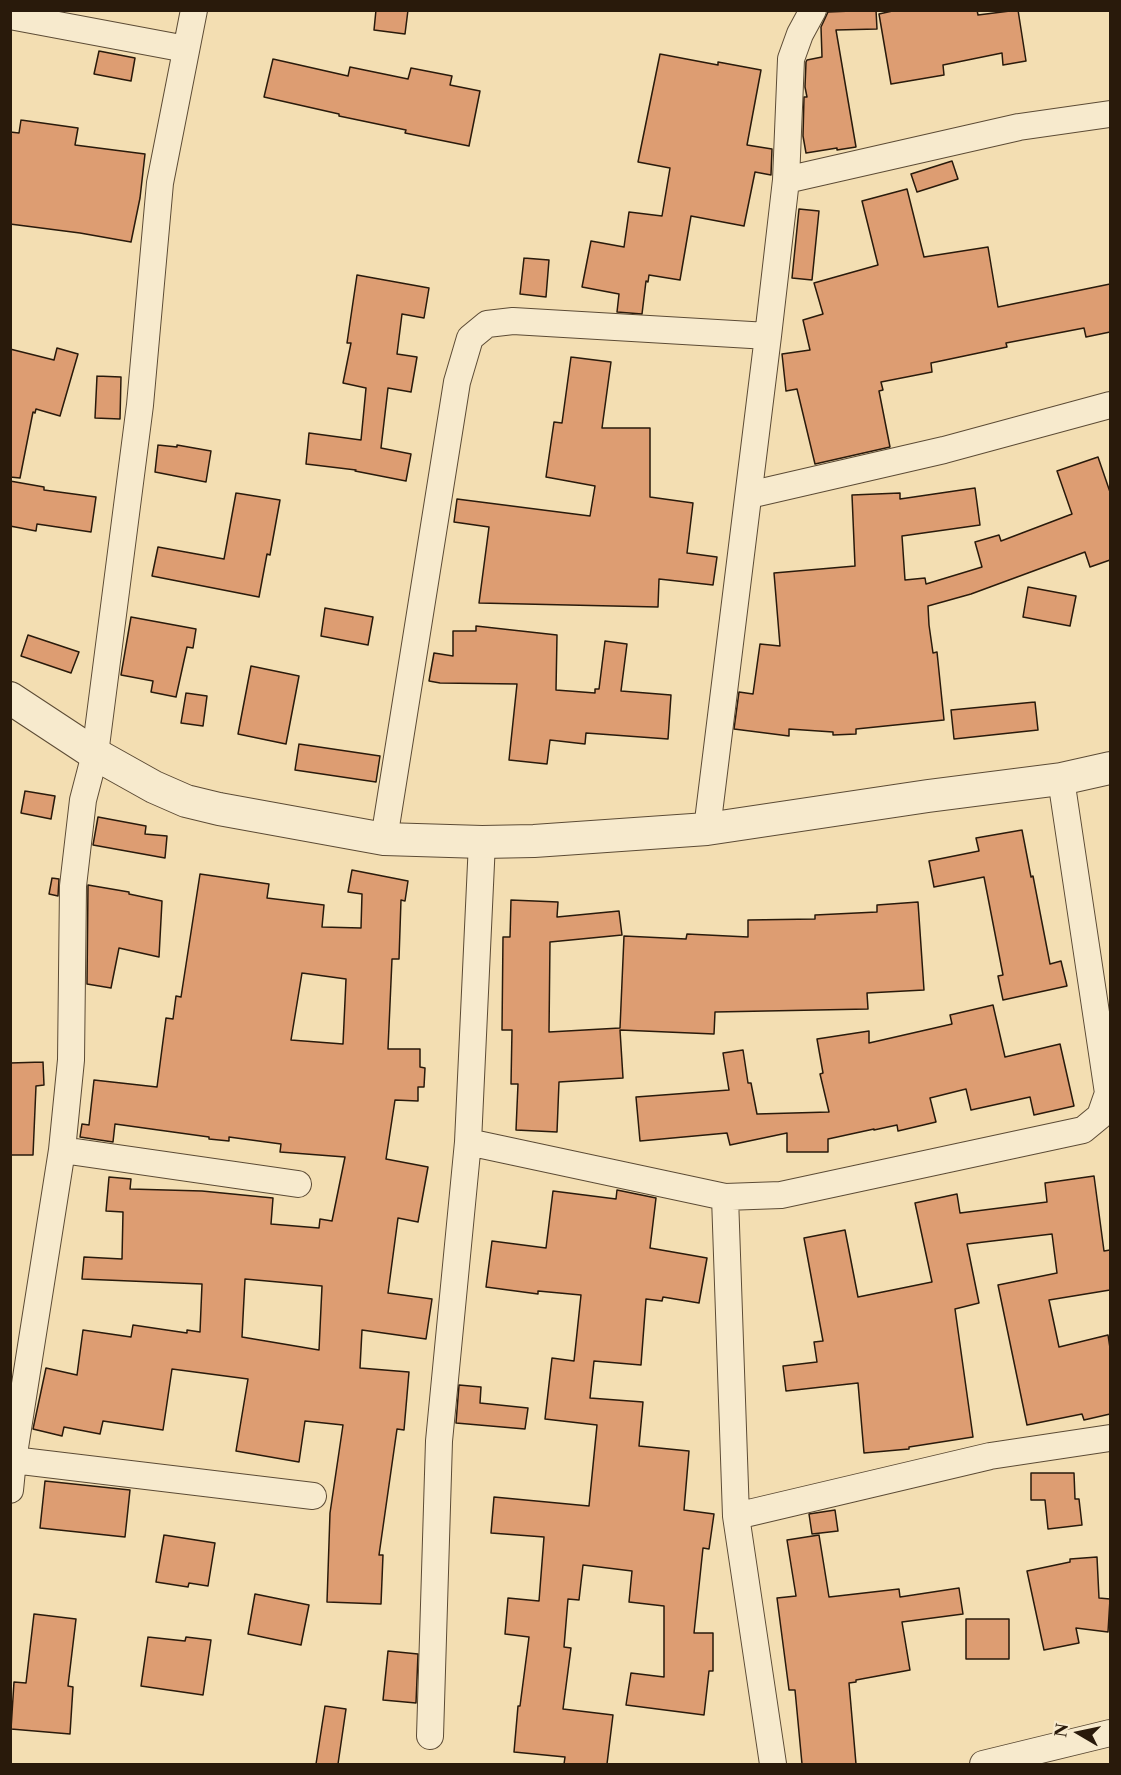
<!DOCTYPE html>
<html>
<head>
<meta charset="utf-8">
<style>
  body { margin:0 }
  #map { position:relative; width:1121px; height:1775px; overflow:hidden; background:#f3deb2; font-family:"Libre Caslon Text",serif }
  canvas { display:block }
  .frame { position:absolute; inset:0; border:12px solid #291a0b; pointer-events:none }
  .north { position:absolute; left:1049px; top:1703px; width:60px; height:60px; -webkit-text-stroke:4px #f7eacd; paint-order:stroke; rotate:279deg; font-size:16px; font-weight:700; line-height:24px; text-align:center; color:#291a0b }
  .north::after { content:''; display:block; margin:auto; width:21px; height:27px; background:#291a0b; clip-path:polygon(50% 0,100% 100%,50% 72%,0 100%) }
</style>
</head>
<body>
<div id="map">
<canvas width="1121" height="1775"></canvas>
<div class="frame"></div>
<div class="north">N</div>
</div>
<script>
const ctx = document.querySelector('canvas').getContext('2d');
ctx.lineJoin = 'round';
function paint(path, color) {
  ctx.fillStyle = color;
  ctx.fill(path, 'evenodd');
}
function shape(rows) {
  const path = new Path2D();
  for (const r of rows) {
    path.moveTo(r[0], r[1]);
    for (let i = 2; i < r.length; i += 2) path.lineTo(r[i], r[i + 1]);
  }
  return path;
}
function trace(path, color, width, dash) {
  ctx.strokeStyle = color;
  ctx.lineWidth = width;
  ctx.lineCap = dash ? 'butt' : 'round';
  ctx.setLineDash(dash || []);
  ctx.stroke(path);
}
const building = shape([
  [376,10,408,10,405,34,374,30,376,10],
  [876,10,877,29,836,30,856,147,837,150,837,148,806,153,803,136,804,97,807,97,805,87,806,62,807,60,822,57,821,27,828,12,876,10],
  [897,10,977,10,978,15,1018,10,1026,61,1003,65,1002,53,943,65,944,75,891,84,879,14,897,10],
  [99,51,135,58,131,81,94,74,99,51],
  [660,54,718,65,718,62,761,70,747,145,772,149,771,175,755,172,744,226,691,216,680,280,649,275,648,282,646,281,642,314,617,312,619,294,582,287,591,241,624,247,629,212,662,216,670,168,638,162,660,54],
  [273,59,348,76,350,67,408,79,411,68,452,76,450,85,480,91,469,146,405,133,406,130,339,116,339,114,264,97,273,59],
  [21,120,78,128,75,145,145,154,140,198,131,242,80,233,10,224,10,132,19,133,21,120],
  [952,161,958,179,917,192,911,174,952,161],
  [907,189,924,257,988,247,998,307,1110,284,1110,332,1086,337,1084,328,1006,343,1007,347,931,363,932,372,881,382,883,390,879,391,890,447,815,464,797,389,786,391,782,354,810,350,803,320,823,314,814,283,878,265,862,201,907,189],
  [799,209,819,211,812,280,792,278,799,209],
  [524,258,549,260,546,297,520,294,524,258],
  [357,275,429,288,424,318,402,314,397,354,417,357,411,392,388,388,381,448,411,454,406,481,355,471,356,470,306,464,309,433,361,440,366,388,343,383,351,343,347,343,357,275],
  [57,348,78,354,60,416,36,409,35,413,33,412,20,478,10,477,10,349,54,360,57,348],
  [571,357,611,362,602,428,650,428,650,497,693,503,687,553,717,557,713,585,659,579,658,607,479,603,489,527,454,522,457,499,590,516,595,486,546,477,554,422,562,423,571,357],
  [97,376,121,377,120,419,95,418,97,376],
  [158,445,177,447,177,445,211,451,206,482,155,472,158,445],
  [1098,457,1110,492,1110,560,1090,567,1085,552,971,594,928,606,929,625,933,653,937,652,944,720,856,729,856,734,833,735,833,732,789,729,789,736,734,729,739,692,753,694,760,644,780,646,774,573,855,566,852,495,900,493,900,499,975,488,980,525,902,536,905,580,925,578,926,584,982,567,975,542,999,535,1001,541,1072,514,1057,471,1098,457],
  [10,481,44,487,44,490,96,497,91,532,37,524,36,531,10,526,10,481],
  [236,493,280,500,270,555,267,554,259,597,152,576,158,547,224,559,236,493],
  [1028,587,1076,596,1070,626,1023,617,1028,587],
  [325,608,373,617,368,645,321,636,325,608],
  [131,617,196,629,193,648,187,647,176,697,151,692,153,681,121,675,131,617],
  [476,626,557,635,556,690,595,693,595,689,599,689,605,641,627,644,621,691,671,695,668,739,586,733,585,744,550,740,547,764,509,760,517,684,440,683,429,681,434,653,453,656,453,631,476,631,476,626],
  [28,635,79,652,71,673,21,656,28,635],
  [251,666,299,676,286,744,238,734,251,666],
  [186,693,207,696,203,726,181,723,186,693],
  [1035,702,1038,730,954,739,951,710,1035,702],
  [299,744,380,756,376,782,295,770,299,744],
  [25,791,55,796,51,819,21,813,25,791],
  [98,817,146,826,145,834,167,836,165,858,93,845,98,817],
  [1022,830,1031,877,1033,876,1050,964,1061,961,1067,986,1003,1000,998,976,1003,975,984,877,934,887,929,861,979,851,976,838,1022,830],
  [352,870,408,881,405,901,401,900,399,959,392,959,388,1049,420,1049,420,1067,425,1068,424,1087,418,1087,418,1101,395,1100,386,1159,428,1167,418,1222,398,1218,388,1293,432,1299,426,1339,362,1330,360,1368,409,1372,404,1430,397,1429,379,1555,383,1555,381,1604,327,1602,330,1513,343,1425,305,1421,299,1462,236,1451,248,1379,172,1369,163,1430,103,1421,100,1434,64,1427,62,1436,33,1429,46,1368,77,1375,83,1330,131,1337,133,1325,187,1333,187,1330,200,1332,202,1284,82,1279,84,1257,122,1259,123,1212,106,1211,109,1177,131,1179,130,1189,202,1191,273,1198,271,1224,319,1228,320,1219,332,1221,345,1157,280,1152,281,1144,229,1137,229,1141,209,1139,209,1137,115,1124,113,1142,80,1137,82,1124,89,1125,94,1080,157,1087,166,1018,173,1019,176,996,181,997,200,874,269,884,267,898,324,905,322,927,361,928,362,894,348,892,352,870],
  [302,973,346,979,343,1044,291,1040,302,973],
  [245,1279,322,1286,319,1350,242,1337,245,1279],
  [52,878,59,879,58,896,49,894,52,878],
  [88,885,129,892,129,894,162,901,159,957,119,948,111,988,87,984,88,885],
  [511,900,558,902,557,917,619,911,622,935,550,942,549,1032,620,1028,624,936,686,939,687,934,748,937,748,920,815,919,815,915,877,912,877,905,918,902,924,990,867,993,868,1009,715,1012,714,1034,620,1030,623,1078,559,1082,557,1132,516,1130,518,1084,511,1084,512,1030,502,1030,503,937,510,937,511,900],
  [993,1005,1005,1057,1060,1044,1074,1106,1034,1115,1030,1097,971,1110,966,1089,930,1098,936,1122,898,1131,897,1125,874,1130,874,1129,828,1139,828,1152,787,1152,787,1133,730,1145,727,1133,640,1141,636,1097,729,1090,723,1053,743,1050,748,1083,751,1083,757,1114,829,1112,820,1074,823,1073,817,1039,869,1031,869,1043,952,1024,950,1015,993,1005],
  [43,1062,44,1085,36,1086,33,1155,10,1155,10,1063,43,1062],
  [1094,1176,1104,1251,1110,1250,1110,1290,1049,1300,1059,1347,1108,1335,1110,1348,1110,1414,1084,1420,1082,1414,1027,1425,998,1285,1057,1273,1052,1234,967,1244,979,1303,955,1309,973,1437,909,1447,909,1449,864,1453,858,1383,786,1391,783,1366,817,1362,814,1342,823,1341,804,1238,845,1230,858,1297,932,1282,915,1203,957,1194,960,1213,1047,1202,1045,1183,1094,1176],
  [617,1190,656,1198,650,1248,707,1258,699,1303,663,1297,662,1301,646,1299,641,1365,594,1361,590,1398,643,1402,639,1446,689,1451,684,1510,714,1514,709,1549,703,1548,694,1633,713,1633,713,1671,709,1671,704,1715,626,1705,631,1673,664,1677,664,1606,629,1602,632,1571,583,1565,579,1600,568,1599,564,1647,571,1648,563,1709,613,1715,607,1764,564,1764,565,1757,514,1752,518,1706,520,1706,529,1637,505,1634,508,1598,539,1601,544,1537,491,1533,494,1497,589,1506,597,1425,545,1419,552,1358,574,1361,581,1295,538,1291,538,1294,486,1287,492,1241,546,1248,553,1191,616,1199,617,1190],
  [459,1385,481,1387,480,1403,528,1408,525,1429,456,1423,459,1385],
  [1031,1473,1074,1473,1075,1499,1079,1499,1082,1525,1048,1529,1045,1500,1031,1500,1031,1473],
  [45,1481,130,1490,125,1537,40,1528,45,1481],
  [835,1510,838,1531,812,1534,809,1514,835,1510],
  [164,1535,215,1543,208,1586,189,1583,188,1587,156,1582,164,1535],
  [819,1535,829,1597,899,1589,900,1597,959,1588,963,1614,902,1622,910,1670,856,1680,856,1682,849,1683,856,1764,802,1764,795,1690,789,1690,777,1598,796,1596,787,1540,819,1535],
  [1097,1557,1099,1598,1110,1599,1108,1632,1076,1628,1079,1643,1044,1650,1027,1571,1070,1562,1070,1559,1097,1557],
  [255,1594,309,1605,301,1645,248,1634,255,1594],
  [34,1614,76,1619,68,1686,73,1687,70,1734,11,1729,14,1682,26,1683,34,1614],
  [966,1619,1009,1619,1009,1659,966,1659,966,1619],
  [148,1637,185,1641,186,1637,211,1640,203,1695,141,1686,148,1637],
  [388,1651,418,1654,416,1703,383,1700,388,1651],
  [325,1706,346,1709,338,1764,316,1764,325,1706]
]);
paint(building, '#dd9d72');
trace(building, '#291a0b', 1.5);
const minor = shape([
  [10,16,186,49],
  [786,180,1019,127,1110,114],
  [749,495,944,450,1110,405],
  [707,829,768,336,786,180,791,59,800,34,813,10],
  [384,839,457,382,470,338,487,324,513,321,768,336],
  [468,1142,725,1197,781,1195,1083,1130,1100,1116,1108,1093,1061,779],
  [62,1150,298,1184],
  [725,1197,736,1516,773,1764],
  [13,1460,313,1496],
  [10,1490,13,1460,62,1150,71,1060,73,886,83,800,95,754,140,405,160,183,194,10],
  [736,1516,990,1456,1110,1438],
  [430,1736,439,1441,468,1142,482,842],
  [983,1764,1110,1733]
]);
const tertiary = shape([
  [10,698,95,754,154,787,186,801,219,809,384,839,482,842,534,841,707,829,928,796,1061,779,1110,768]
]);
trace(minor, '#5c4b35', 28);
trace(tertiary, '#5c4b35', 34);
trace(minor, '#f7eacd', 26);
trace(tertiary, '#f7eacd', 32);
</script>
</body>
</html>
